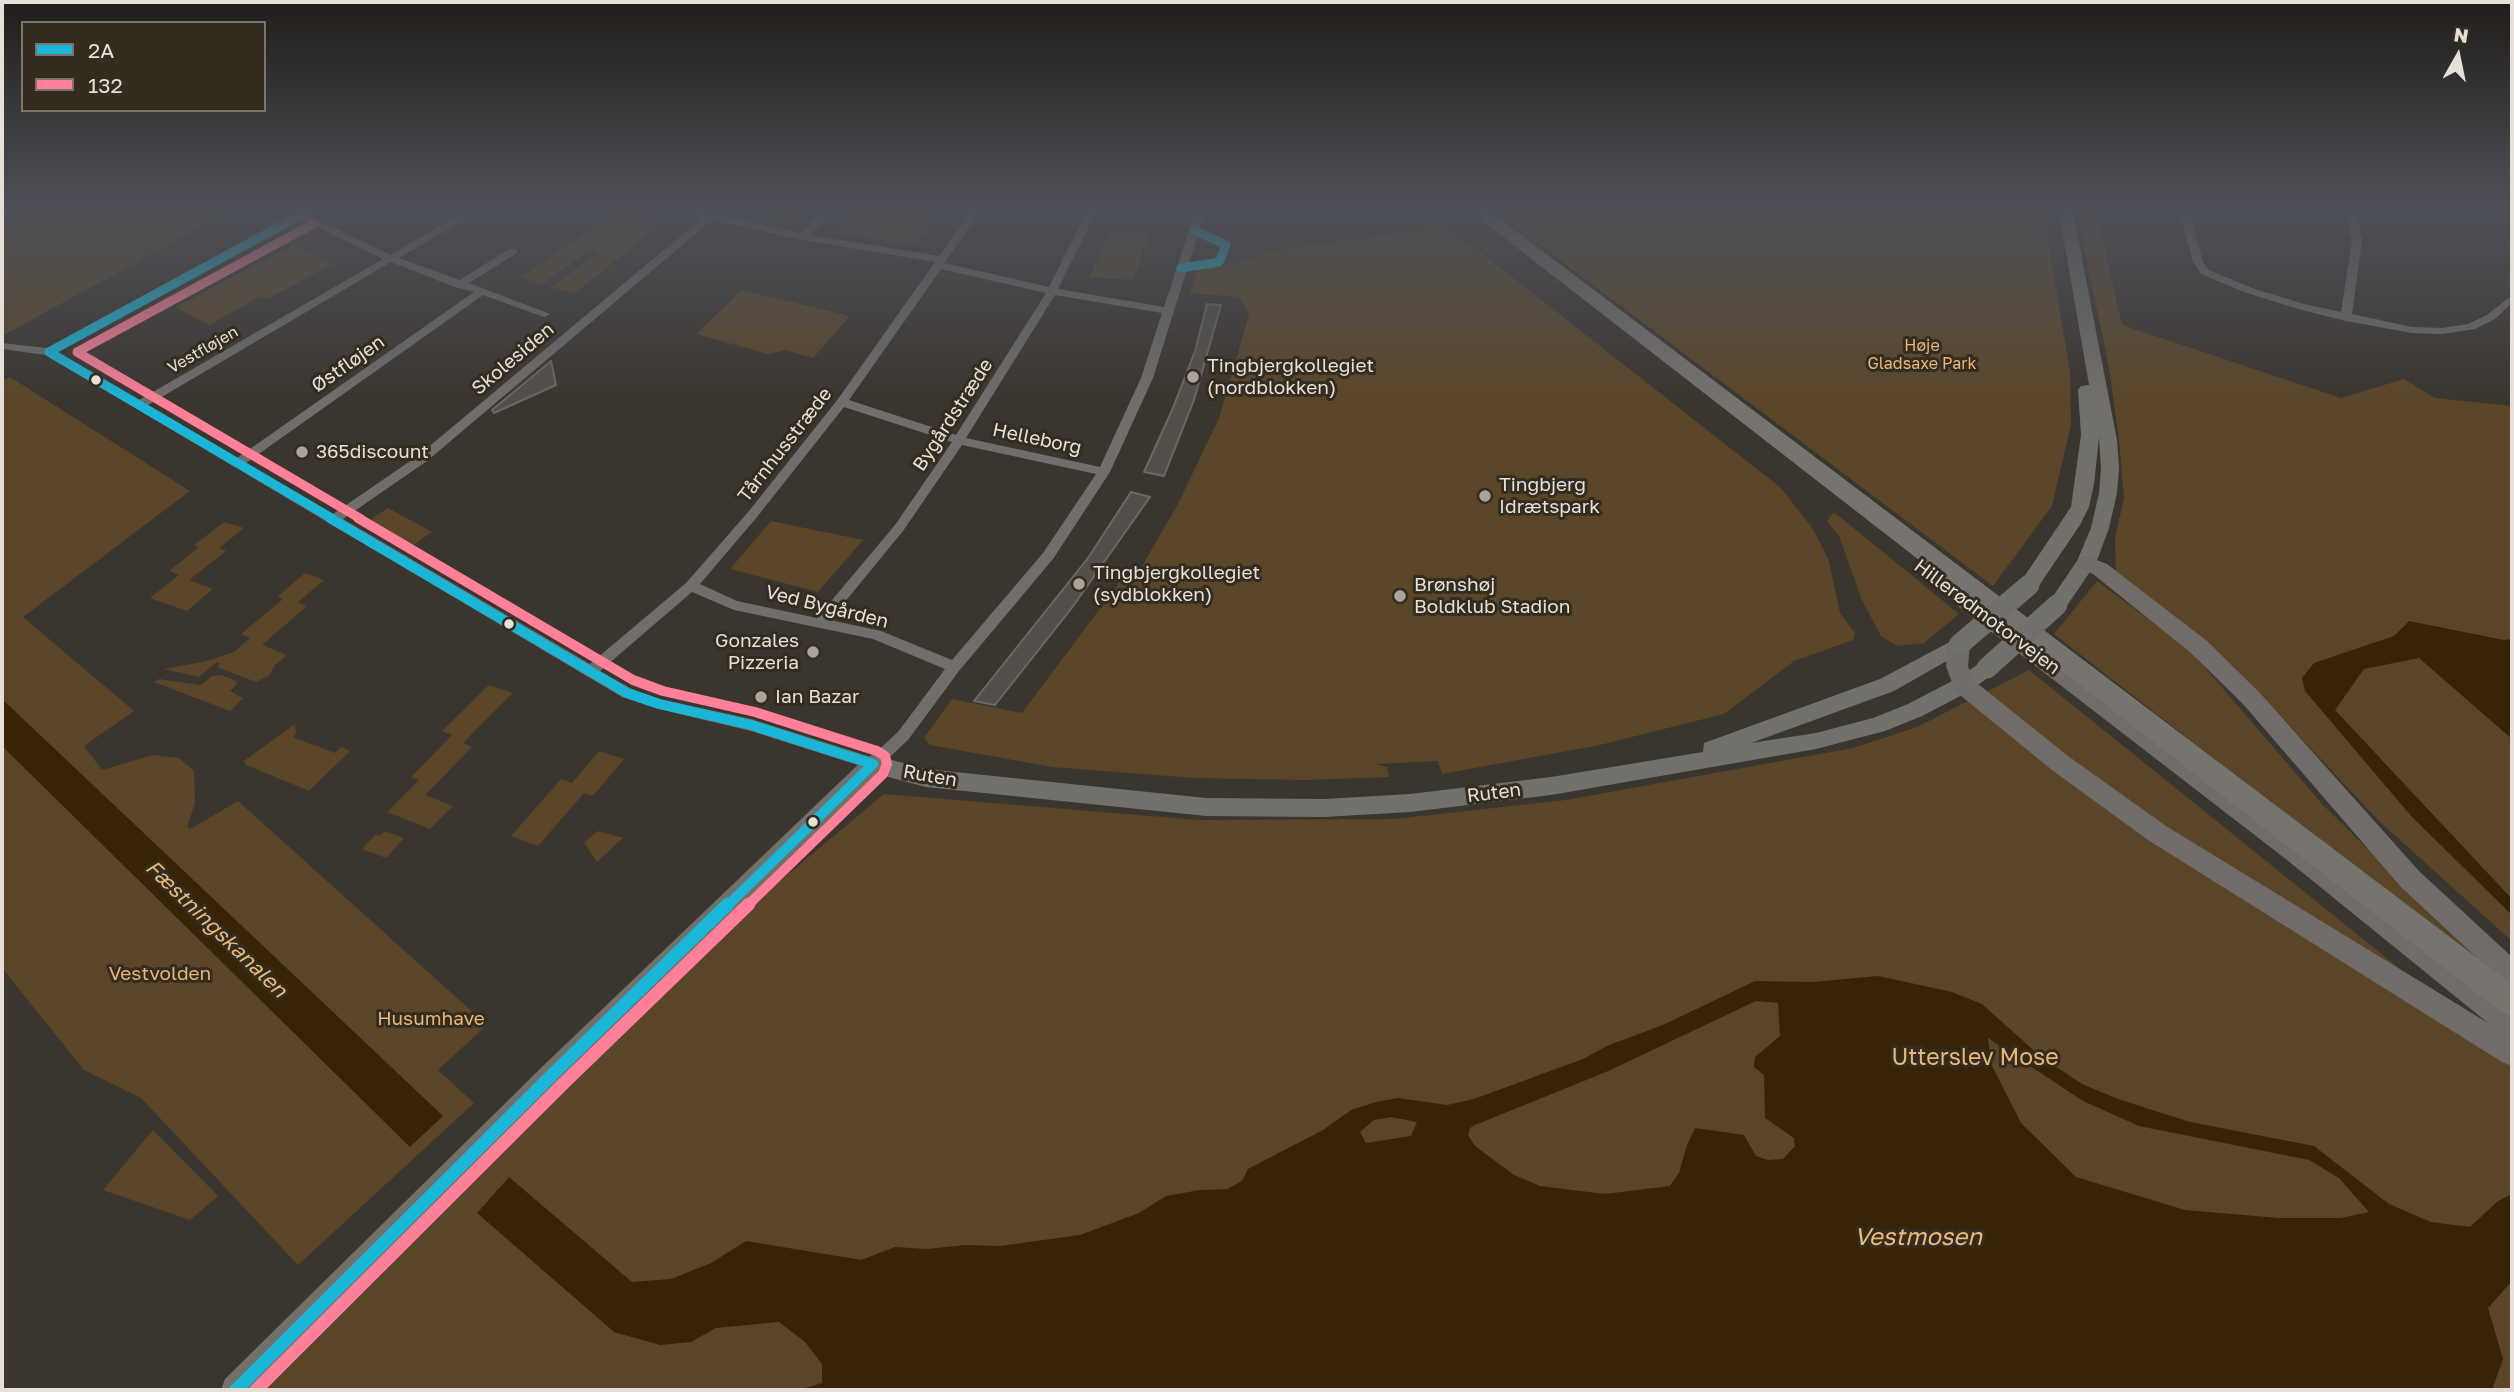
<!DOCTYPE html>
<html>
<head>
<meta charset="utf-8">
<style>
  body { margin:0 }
  #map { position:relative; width:2514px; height:1392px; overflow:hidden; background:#3b352f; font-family:"Golos Text",sans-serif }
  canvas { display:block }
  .frame { position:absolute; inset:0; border:4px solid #e7e0d9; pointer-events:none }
  .legend { position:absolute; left:21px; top:21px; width:245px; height:91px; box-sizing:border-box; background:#352c20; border:2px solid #7c746a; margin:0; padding:9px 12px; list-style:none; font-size:21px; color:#e7e0d9 }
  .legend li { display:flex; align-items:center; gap:14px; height:35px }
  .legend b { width:35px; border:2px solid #7c746a }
  .north { position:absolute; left:2423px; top:21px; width:70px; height:70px; -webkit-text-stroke:5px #352c20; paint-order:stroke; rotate:9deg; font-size:19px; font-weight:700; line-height:28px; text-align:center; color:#e7e0d9 }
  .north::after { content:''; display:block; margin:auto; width:24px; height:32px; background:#e7e0d9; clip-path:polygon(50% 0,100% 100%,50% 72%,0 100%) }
</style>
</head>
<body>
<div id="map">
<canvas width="2514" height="1392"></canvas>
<div class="frame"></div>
<ul class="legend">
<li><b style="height:9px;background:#1ab6d8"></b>2A</li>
<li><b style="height:9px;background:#ff8098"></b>132</li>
</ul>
<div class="north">N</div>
</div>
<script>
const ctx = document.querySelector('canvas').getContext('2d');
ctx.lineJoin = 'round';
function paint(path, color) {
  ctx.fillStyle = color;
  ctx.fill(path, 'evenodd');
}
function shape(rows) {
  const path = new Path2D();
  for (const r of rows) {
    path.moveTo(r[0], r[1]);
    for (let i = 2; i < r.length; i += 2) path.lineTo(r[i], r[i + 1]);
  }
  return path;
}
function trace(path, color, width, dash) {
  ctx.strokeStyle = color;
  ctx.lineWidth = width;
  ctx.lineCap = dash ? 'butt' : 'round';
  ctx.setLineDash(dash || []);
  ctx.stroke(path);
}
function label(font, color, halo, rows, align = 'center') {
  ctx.font = font + ' "Golos Text",sans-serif';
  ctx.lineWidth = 6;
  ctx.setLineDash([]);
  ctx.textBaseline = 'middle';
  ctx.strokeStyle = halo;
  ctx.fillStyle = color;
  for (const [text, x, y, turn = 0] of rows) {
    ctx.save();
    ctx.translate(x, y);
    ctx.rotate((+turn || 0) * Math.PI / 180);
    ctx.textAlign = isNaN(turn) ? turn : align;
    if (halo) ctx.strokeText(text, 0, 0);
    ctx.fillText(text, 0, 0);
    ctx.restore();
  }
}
paint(shape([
  [2,212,228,212,2,336],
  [615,212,660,225,575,293,551,287,597,254,587,252,543,284,521,277],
  [750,212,813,212,800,225,747,214],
  [856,212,938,212,915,245,837,233],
  [1496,212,2043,212,2070,371,2071,425,2052,506,1993,586],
  [2077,212,2096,212,2122,325,2341,398,2404,379,2435,398,2512,406,2512,941,2380,822,2234,667,2116,573,2115,538,2124,498,2119,440,2109,368],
  [1447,226,1781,488,1813,529,1829,561,1840,613,1855,633,1853,640,1794,661,1724,714,1600,745,1442,774,1438,761,1375,764,1387,767,1389,777,1306,780,1194,778,1052,767,930,745,924,738,952,699,1022,713,1131,567,1141,568,1178,504,1219,418,1249,315,1240,297,1190,293,1197,270,1234,264,1271,251],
  [1110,231,1149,234,1133,280,1089,277],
  [293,245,333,264,267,299,261,296,209,325,176,307],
  [742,290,850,316,813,358,786,350,768,354,696,334],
  [10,377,190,491,23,617,134,711,84,746,102,770,153,755,179,758,194,771,195,804,187,826,190,829,238,801,487,1025,438,1070,474,1103,298,1265,141,1098,84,1070,2,968,2,381],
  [388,508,432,532,412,546,368,521],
  [1834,512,1959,614,1924,643,1897,646,1881,636,1862,600,1839,536,1827,521],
  [771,521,863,540,818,592,730,569],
  [224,522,244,528,219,548,226,551,189,580,213,589,187,611,150,598,179,575,169,571,199,547,194,545],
  [305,573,324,580,298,602,307,606,262,645,287,655,274,666,270,675,256,682,217,667,220,664,217,662,199,677,164,669,207,661,234,652,250,638,241,634,283,599,278,596],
  [2097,581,2189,649,2323,805,2512,991,2054,634],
  [2029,670,2512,1059,2512,1390,253,1390,649,996,713,937,884,794,1199,820,1394,819,1566,800,1853,748,1917,727],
  [221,675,236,681,237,684,230,691,243,698,230,711,154,682,159,679,201,685,212,676],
  [489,685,513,693,463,743,472,747,425,795,453,806,430,829,387,812,419,780,411,777,452,735,442,731],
  [295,724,296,733,293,737,335,753,341,747,350,751,309,791,246,765,244,761],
  [599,751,624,759,593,796,584,793,538,846,511,836,561,779,572,783],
  [385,831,404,838,386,858,362,849,375,835,380,836],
  [598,831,623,838,597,862,584,842],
  [153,1130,218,1196,190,1220,103,1190]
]), '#5a4528');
paint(shape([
  [2409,621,2504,640,2512,639,2512,739,2419,658,2364,669,2335,710,2512,899,2512,915,2412,817,2305,691,2302,678,2314,663,2394,636],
  [2,699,443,1116,410,1147,2,746],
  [1878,976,1952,992,1982,1004,2040,1056,2082,1084,2118,1099,2190,1122,2314,1146,2389,1204,2431,1222,2470,1227,2498,1201,2512,1194,2512,1281,2488,1308,2503,1359,2492,1390,799,1390,822,1383,822,1364,805,1342,779,1322,716,1328,691,1342,660,1345,614,1332,477,1213,509,1177,632,1282,671,1279,711,1263,746,1241,861,1260,895,1247,927,1249,965,1245,1000,1246,1080,1235,1139,1213,1166,1196,1200,1190,1227,1189,1242,1181,1248,1169,1323,1130,1351,1110,1376,1102,1398,1098,1447,1105,1474,1099,1583,1059,1609,1045,1663,1025,1755,981,1812,982],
  [1756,1001,1778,1003,1780,1036,1755,1057,1754,1067,1764,1075,1765,1118,1794,1138,1795,1146,1783,1159,1768,1160,1756,1156,1744,1135,1695,1128,1687,1145,1679,1173,1670,1186,1605,1194,1540,1186,1514,1175,1475,1146,1468,1135,1470,1128,1475,1125,1606,1072],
  [1988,1038,2083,1101,2139,1126,2309,1160,2339,1178,2369,1212,2341,1218,2278,1218,2185,1210,2076,1177,2021,1123,1991,1064],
  [1391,1117,1417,1122,1411,1136,1366,1143,1360,1132,1374,1120]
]), '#372306');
const building = shape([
  [1207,304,1221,305,1194,400,1164,476,1144,472,1173,408,1195,351,1207,304],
  [551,361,556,385,494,413,492,410,551,361],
  [1131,492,1150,497,1071,609,995,705,974,701,1088,558,1131,492]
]);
paint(building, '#544f4a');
trace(building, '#6c6762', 2);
paint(shape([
  [299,212,311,212,308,215,390,255,461,213,469,213,469,217,399,258,460,280,509,249,517,249,517,253,469,283,550,314,545,317,541,316,483,295,246,463,333,514,419,455,702,218,687,214,686,212,703,212,801,233,821,212,831,212,810,235,939,256,970,212,980,212,944,263,1049,287,1086,212,1096,212,1058,289,1164,307,1195,212,1205,212,1153,378,1110,472,1053,559,959,671,908,740,878,768,873,770,751,731,659,709,622,697,46,355,2,349,2,343,47,348,299,212],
  [300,219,383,259,139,400,57,352,300,219],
  [712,220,803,240,935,262,838,399,749,511,686,583,590,664,343,519,427,461,712,220],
  [391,262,455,287,474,292,237,458,148,405,391,262],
  [941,269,1046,293,956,435,849,400,941,269],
  [1055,295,1162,313,1141,378,1100,467,966,438,1055,295],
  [844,407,952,442,895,525,817,618,737,601,700,584,757,517,844,407],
  [962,445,1096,474,1043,553,952,660,881,631,830,620,903,531,962,445],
  [692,592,734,610,873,639,945,669,898,732,871,757,751,719,660,699,632,689,600,671,692,592],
  [2179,212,2189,212,2203,262,2209,270,2252,288,2304,304,2341,312,2352,240,2346,212,2356,212,2362,240,2352,314,2412,327,2442,328,2468,324,2487,315,2512,295,2512,303,2495,319,2475,329,2442,334,2412,333,2346,321,2298,309,2244,292,2201,274,2193,262,2179,212]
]), '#706e6b');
paint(shape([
  [2059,212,2073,212,2117,440,2119,468,2117,493,2109,528,2096,563,2064,610,2057,612,2050,610,2047,605,2077,561,2091,528,2099,493,2101,468,2099,437,2094,484,2089,507,2080,525,2036,590,2022,590,2019,585,2022,580,2071,507,2081,435,2078,390,2081,386,2089,385,2059,212],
  [1959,637,1966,640,1969,645,1966,650,1894,691,1751,743,1816,733,1873,718,1908,704,1956,679,1980,663,1987,660,1994,663,1997,668,1994,673,1970,691,1922,716,1885,731,1816,749,1551,795,1410,812,1324,817,1206,816,926,787,877,774,563,1082,257,1390,221,1390,225,1379,545,1064,865,758,873,755,926,769,1206,798,1324,799,1410,794,1551,777,1703,752,1704,743,1880,679,1959,637]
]), '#72706b');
paint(shape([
  [2086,556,2107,564,2207,641,2259,692,2419,871,2512,957,2512,986,2503,982,2401,887,2243,704,2191,653,2093,574,2079,568,2076,563,2079,558,2086,556],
  [1962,590,1970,593,2305,846,2512,1010,2512,1066,2502,1062,2148,840,2052,770,1955,691,1946,666,1948,645,1951,639,1959,637,1967,639,1970,645,1968,666,1973,680,2068,756,2166,826,2488,1023,2287,860,1954,603,1951,598,1954,593,1962,590]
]), '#716c69');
paint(shape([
  [1471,212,1491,212,2512,984,2512,1016,2501,1012,1471,212]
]), '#77736f');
trace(shape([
  [1959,645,2029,585],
  [1987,668,2057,605]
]), '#72706b', 21);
trace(shape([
  [1181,268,1219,262,1226,245,1194,230],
  [49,352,333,519],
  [49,352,306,212]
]), '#1ab6d8', 9);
trace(shape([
  [330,518,627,693,659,704,751,725,873,764],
  [727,906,873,764]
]), '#1ab6d8', 10);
trace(shape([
  [236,1390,554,1073,728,904]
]), '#1ab6d8', 13);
trace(shape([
  [313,224,77,352,361,519]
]), '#ff8098', 9);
trace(shape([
  [358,518,633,680,663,691,755,712,877,751,885,756,887,764,883,774,747,906]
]), '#ff8098', 10);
trace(shape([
  [256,1390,564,1083,749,904]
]), '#ff8098', 13);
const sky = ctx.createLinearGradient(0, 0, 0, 406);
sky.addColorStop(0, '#201d1a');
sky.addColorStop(0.52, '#4f5158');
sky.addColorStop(1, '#4f515800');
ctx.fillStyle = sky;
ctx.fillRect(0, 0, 2514, 406);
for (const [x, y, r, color] of [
  [1193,377,7,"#aba49e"],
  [96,380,6,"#e7e0d9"],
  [302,452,7,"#aba49e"],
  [1485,496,7,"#aba49e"],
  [1079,584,7,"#aba49e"],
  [1400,596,7,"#aba49e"],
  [509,624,6,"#e7e0d9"],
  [813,652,7,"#aba49e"],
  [761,697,7,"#aba49e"],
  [813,822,6,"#e7e0d9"]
]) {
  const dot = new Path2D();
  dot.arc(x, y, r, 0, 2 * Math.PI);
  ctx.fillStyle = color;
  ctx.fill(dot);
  trace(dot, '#352c20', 2.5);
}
label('16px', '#e8b676', '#352c20', [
  ["Høje",1922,346],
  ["Gladsaxe Park",1922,364]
]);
label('16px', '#e7e0d9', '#352c20', [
  ["Vestfløjen",203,350,-30]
]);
label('19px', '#e7e0d9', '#352c20', [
  ["Skolesiden",513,359,-40],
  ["Østfløjen",348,364,-35],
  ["Bygårdstræde",953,415,-57],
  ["Helleborg",1037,439,12],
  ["Tårnhusstræde",785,445,-52],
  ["Ved Bygården",827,607,14],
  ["Hillerødmotorvejen",1987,617,37],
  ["Ruten",930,776,10],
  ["Ruten",1494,793,-7]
]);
label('19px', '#e7e0d9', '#352c20', [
  ["Tingbjergkollegiet",1207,366],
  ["(nordblokken)",1207,388],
  ["365discount",316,452],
  ["Tingbjerg",1499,485],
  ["Idrætspark",1499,507],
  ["Tingbjergkollegiet",1093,573],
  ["(sydblokken)",1093,595],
  ["Brønshøj",1414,585],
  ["Boldklub Stadion",1414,607],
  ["Gonzales",799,641,"right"],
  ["Pizzeria",799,663,"right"],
  ["Ian Bazar",775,697]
], 'left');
label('19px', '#e8b676', '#352c20', [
  ["Vestvolden",160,974],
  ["Husumhave",431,1019]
]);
label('italic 21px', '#ebb979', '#352c20', [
  ["Fæstningskanalen",216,929,44]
]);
label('23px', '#e8b676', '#352c20', [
  ["Utterslev Mose",1975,1058]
]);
label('italic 24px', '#ebb979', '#352c20', [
  ["Vestmosen",1918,1237]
]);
</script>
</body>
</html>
